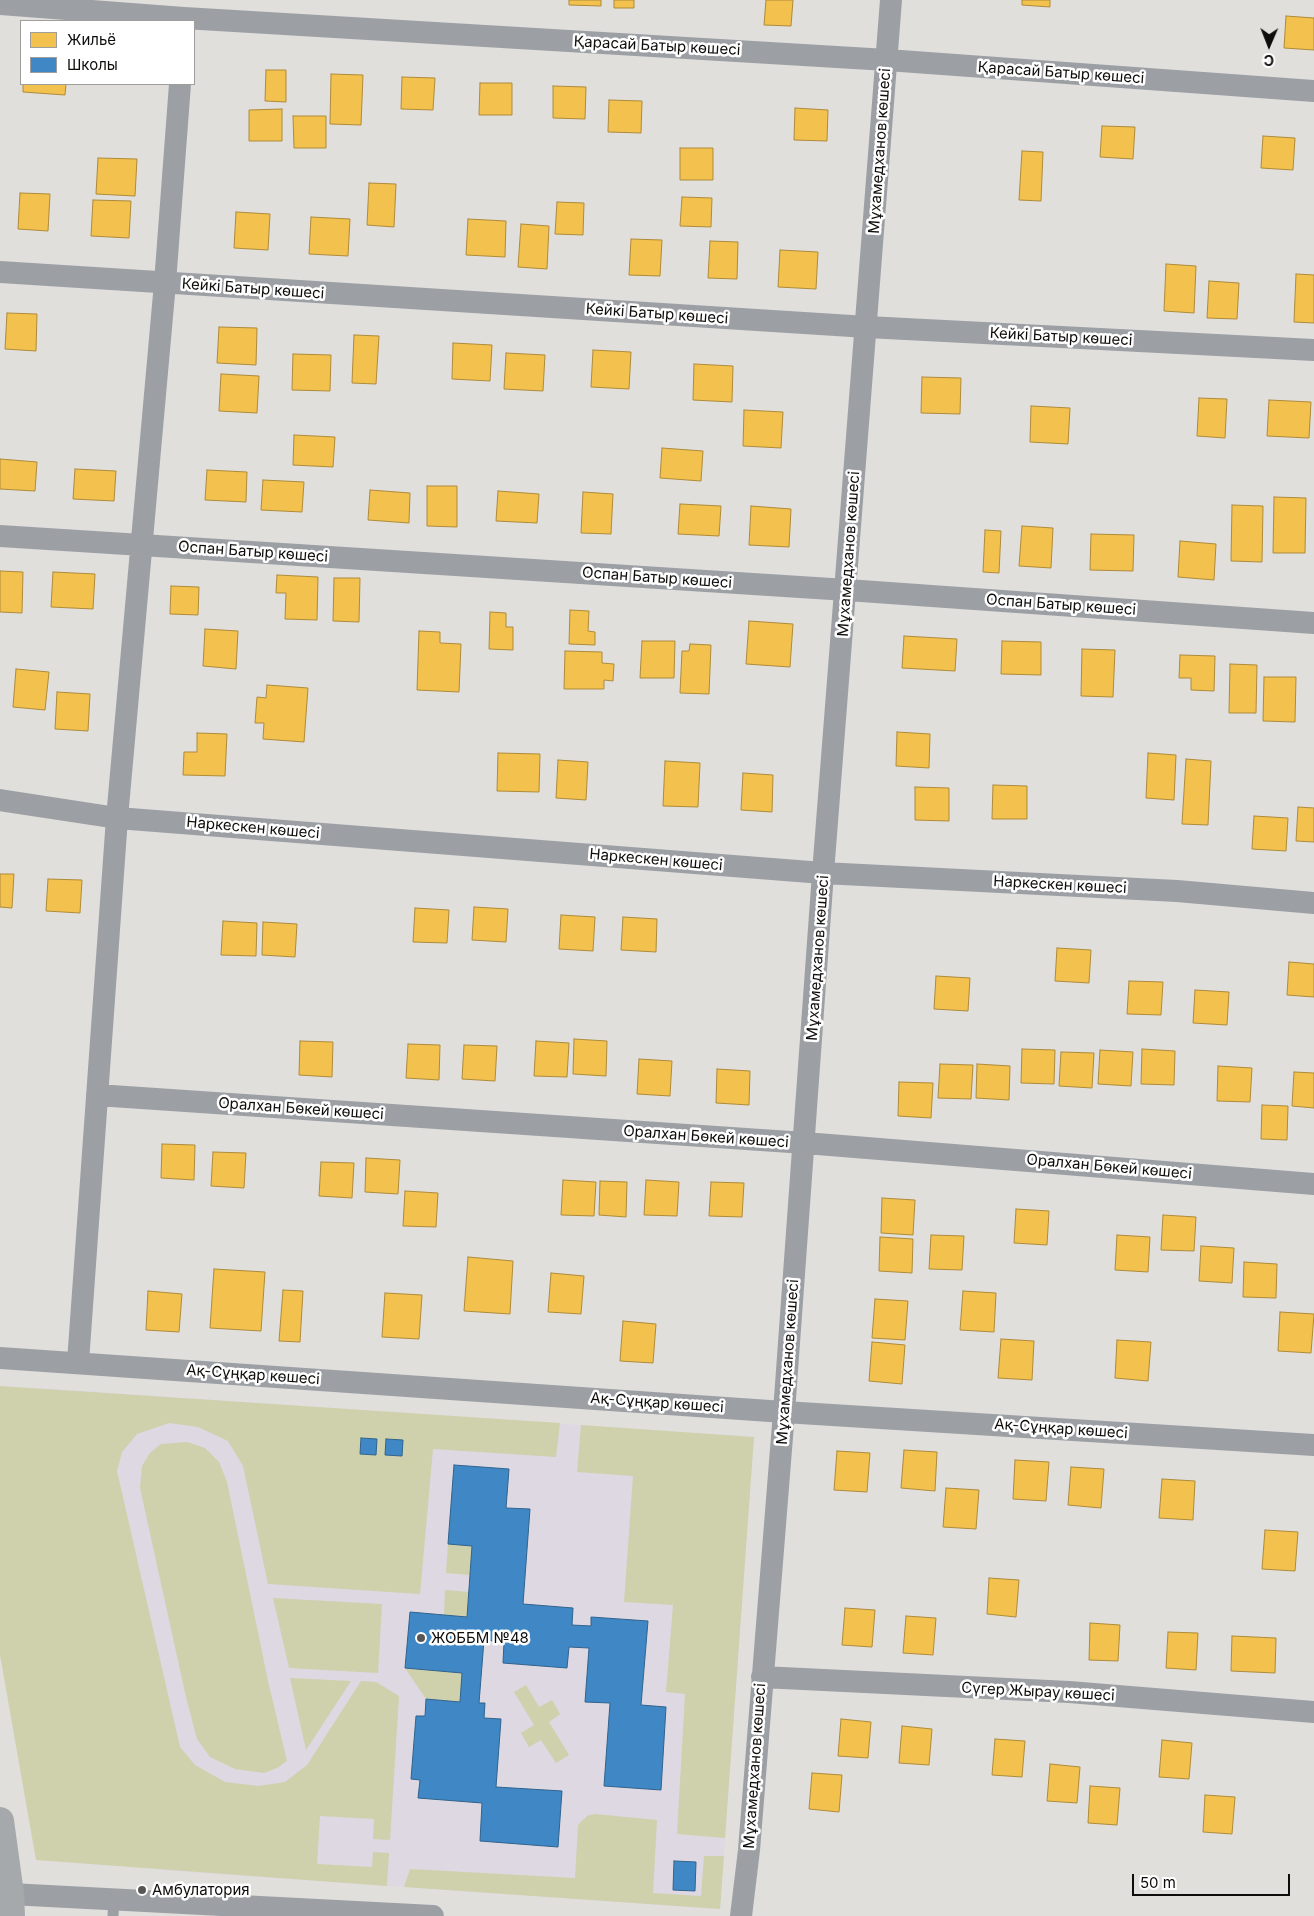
<!DOCTYPE html>
<html>
<head>
<meta charset="utf-8">
<style>
  body { margin:0 }
  #map { position:relative; width:1314px; height:1916px; overflow:hidden; background:#e1dfdc; font-family:Inter,sans-serif }
  canvas { display:block }
  .legend { position:absolute; left:20px; top:20px; width:175px; height:65px; box-sizing:border-box; background:#fff; border:1px solid #9f9e9d; margin:0; padding:6px 9px; list-style:none; font-size:15px; color:#0f0d0b }
  .legend li { display:flex; align-items:center; gap:10px; height:25px }
  .legend b { width:25px; border:1px solid #9f9e9d }
  .north { position:absolute; left:1244px; top:20px; width:50px; height:50px; -webkit-text-stroke:4px #fff; paint-order:stroke; rotate:181deg; font-size:14px; font-weight:700; line-height:20px; text-align:center; color:#0f0d0b }
  .north::after { content:''; display:block; margin:auto; width:18px; height:22px; background:#0f0d0b; clip-path:polygon(50% 0,100% 100%,50% 72%,0 100%) }
  .scale { position:absolute; left:1132px; top:1874px; width:158px; height:22px; box-sizing:border-box; border:2px solid #0f0d0b; border-top:0; padding-left:6px; font-size:15px; line-height:18px; white-space:nowrap; color:#0f0d0b; -webkit-text-stroke:4px #fff; paint-order:stroke }
</style>
</head>
<body>
<div id="map">
<canvas width="1314" height="1916"></canvas>
<ul class="legend">
<li><b style="height:14px;background:#f2c14e"></b>Жильё</li>
<li><b style="height:14px;background:#3f88c5"></b>Школы</li>
</ul>
<div class="north">С</div>
<div class="scale">50 m</div>
</div>
<script>
const ctx = document.querySelector('canvas').getContext('2d');
ctx.lineJoin = 'round';
function paint(path, color) {
  ctx.fillStyle = color;
  ctx.fill(path, 'evenodd');
}
function shape(rows) {
  const path = new Path2D();
  for (const r of rows) {
    path.moveTo(r[0], r[1]);
    for (let i = 2; i < r.length; i += 2) path.lineTo(r[i], r[i + 1]);
  }
  return path;
}
function trace(path, color, width, dash) {
  ctx.strokeStyle = color;
  ctx.lineWidth = width;
  ctx.lineCap = dash ? 'butt' : 'round';
  ctx.setLineDash(dash || []);
  ctx.stroke(path);
}
function label(font, color, halo, rows, align = 'center') {
  ctx.font = font + ' Inter,sans-serif';
  ctx.lineWidth = 5;
  ctx.setLineDash([]);
  ctx.textBaseline = 'middle';
  ctx.strokeStyle = halo;
  ctx.fillStyle = color;
  for (const [text, x, y, turn = 0] of rows) {
    ctx.save();
    ctx.translate(x, y);
    ctx.rotate((+turn || 0) * Math.PI / 180);
    ctx.textAlign = isNaN(turn) ? turn : align;
    if (halo) ctx.strokeText(text, 0, 0);
    ctx.fillText(text, 0, 0);
    ctx.restore();
  }
}
paint(shape([
  [40,1388,754,1437,720,1909,159,1870]
]), '#ddd8e2');
paint(shape([
  [0,1386,560,1423,556,1457,433,1449,420,1594,268,1584,243,1466,228,1441,198,1427,169,1423,137,1434,122,1452,117,1471,180,1747,195,1765,225,1782,259,1786,285,1782,307,1765,361,1681,376,1682,399,1696,390,1840,373,1839,374,1819,320,1816,317,1864,372,1867,373,1852,389,1853,387,1886,36,1860,0,1655],
  [581,1425,754,1437,725,1838,677,1834,685,1694,666,1692,673,1605,624,1602,633,1476,577,1472],
  [187,1442,205,1448,219,1462,227,1482,268,1681,287,1761,277,1768,264,1773,235,1769,210,1757,197,1739,186,1697,140,1488,142,1466,150,1453,161,1444],
  [448,1544,472,1546,470,1575,446,1573],
  [445,1590,469,1592,467,1617,444,1615],
  [273,1598,382,1604,378,1673,289,1668],
  [405,1668,462,1673,460,1702,426,1699],
  [290,1678,351,1681,306,1750],
  [526,1685,539,1707,552,1700,560,1714,549,1722,569,1755,556,1763,541,1740,529,1747,521,1733,534,1725,514,1692],
  [595,1814,657,1820,653,1893,701,1896,704,1856,724,1856,720,1909,404,1887,410,1869,575,1878,578,1825,587,1816]
]), '#ced1ac');
const homes = shape([
  [569,0,601,0,601,6,569,5,569,0],
  [614,0,634,0,634,8,614,8,614,0],
  [766,0,793,0,791,26,764,25,766,0],
  [1022,0,1050,0,1050,7,1022,5,1022,0],
  [1286,16,1314,18,1314,50,1284,48,1286,16],
  [266,70,286,70,286,102,265,101,266,70],
  [331,74,363,75,361,125,330,124,331,74],
  [402,77,435,78,433,110,401,109,402,77],
  [480,83,512,83,512,115,479,115,480,83],
  [23,84,66,84,65,95,23,92,23,84],
  [553,86,586,87,585,119,553,118,553,86],
  [609,100,642,101,641,133,608,132,609,100],
  [795,108,828,110,827,141,794,140,795,108],
  [282,109,282,141,249,141,249,110,282,109],
  [293,116,326,116,326,148,294,148,293,116],
  [1102,126,1135,127,1133,159,1100,157,1102,126],
  [1263,136,1295,138,1293,170,1261,168,1263,136],
  [680,148,713,148,713,180,680,180,680,148],
  [1022,151,1043,152,1041,201,1019,200,1022,151],
  [98,158,137,159,135,196,96,194,98,158],
  [369,183,396,184,394,227,367,225,369,183],
  [20,193,50,194,48,231,18,229,20,193],
  [682,197,712,198,711,227,680,226,682,197],
  [93,200,131,201,129,238,91,236,93,200],
  [557,202,584,203,583,235,555,234,557,202],
  [236,212,270,214,268,250,234,248,236,212],
  [311,217,350,219,348,256,309,254,311,217],
  [468,219,506,221,505,257,466,255,468,219],
  [521,224,549,226,547,269,518,267,521,224],
  [631,239,662,240,660,276,629,275,631,239],
  [710,241,738,242,737,279,708,278,710,241],
  [780,250,818,252,816,289,778,287,780,250],
  [1166,264,1196,266,1194,313,1164,311,1166,264],
  [1296,274,1314,275,1314,323,1294,322,1296,274],
  [1209,281,1239,283,1237,319,1207,318,1209,281],
  [7,313,37,314,36,351,5,349,7,313],
  [219,327,257,328,256,365,217,363,219,327],
  [354,335,379,336,376,384,352,383,354,335],
  [453,343,492,345,490,381,452,379,453,343],
  [593,350,631,352,629,389,591,387,593,350],
  [506,353,545,355,543,391,504,389,506,353],
  [293,354,331,355,330,391,292,390,293,354],
  [694,364,733,366,732,402,693,400,694,364],
  [221,374,259,376,257,413,219,411,221,374],
  [922,377,961,378,960,414,921,413,922,377],
  [1199,398,1227,399,1225,438,1197,436,1199,398],
  [1269,400,1311,402,1309,438,1267,436,1269,400],
  [1031,406,1070,408,1068,444,1030,442,1031,406],
  [744,410,783,412,781,448,743,446,744,410],
  [294,435,335,437,333,467,293,465,294,435],
  [662,448,703,451,701,481,660,478,662,448],
  [0,459,37,462,35,491,0,489,0,459],
  [75,469,116,471,114,501,73,499,75,469],
  [207,470,247,472,246,502,205,500,207,470],
  [263,480,304,482,302,512,261,510,263,480],
  [427,486,457,486,457,527,427,526,427,486],
  [370,490,410,493,409,523,368,520,370,490],
  [498,491,539,494,537,523,496,521,498,491],
  [583,492,613,494,611,534,581,533,583,492],
  [1274,497,1306,498,1305,553,1273,553,1274,497],
  [680,504,721,506,719,536,678,534,680,504],
  [1232,505,1263,506,1262,562,1231,561,1232,505],
  [751,506,791,509,789,547,749,545,751,506],
  [1022,526,1053,528,1051,568,1019,566,1022,526],
  [985,530,1001,531,999,573,983,572,985,530],
  [1091,534,1134,535,1133,571,1090,570,1091,534],
  [1180,541,1216,544,1214,580,1178,577,1180,541],
  [0,571,23,572,22,613,0,612,0,571],
  [53,572,95,574,93,609,51,607,53,572],
  [277,575,318,577,317,620,285,619,286,593,276,593,277,575],
  [334,578,360,578,359,622,333,621,334,578],
  [171,586,199,587,198,615,170,614,171,586],
  [570,610,589,611,588,631,595,632,595,645,569,644,570,610],
  [490,612,506,613,506,627,513,627,513,650,489,649,490,612],
  [749,621,793,624,790,667,746,664,749,621],
  [205,629,238,631,236,669,203,666,205,629],
  [419,631,440,632,440,643,461,644,459,692,417,690,419,631],
  [904,636,957,639,955,671,902,668,904,636],
  [642,641,675,641,674,678,640,678,642,641],
  [1002,641,1041,642,1041,675,1001,674,1002,641],
  [690,644,711,645,709,694,680,693,682,651,689,651,690,644],
  [1082,649,1115,650,1113,697,1081,696,1082,649],
  [565,651,602,652,602,663,614,664,613,681,604,680,604,689,564,689,565,651],
  [1180,655,1215,656,1214,691,1191,690,1191,678,1179,678,1180,655],
  [1230,664,1257,665,1256,713,1229,713,1230,664],
  [16,669,49,672,45,710,13,707,16,669],
  [1264,677,1296,677,1295,722,1263,721,1264,677],
  [267,685,308,688,304,742,263,739,264,723,255,723,257,697,266,698,267,685],
  [57,692,90,694,88,731,55,729,57,692],
  [897,732,930,734,929,768,896,766,897,732],
  [197,733,227,734,225,776,183,775,184,752,197,752,197,733],
  [498,753,540,754,539,792,497,791,498,753],
  [1148,753,1176,755,1174,800,1146,798,1148,753],
  [1186,759,1211,761,1208,825,1182,824,1186,759],
  [558,760,588,762,586,800,556,798,558,760],
  [665,761,700,763,698,807,663,806,665,761],
  [743,773,773,775,772,812,741,810,743,773],
  [993,785,1027,786,1027,819,992,819,993,785],
  [915,787,949,788,949,821,915,820,915,787],
  [1298,807,1314,808,1314,842,1296,841,1298,807],
  [1254,816,1288,818,1286,851,1252,849,1254,816],
  [0,874,14,874,12,908,0,907,0,874],
  [48,879,82,880,80,913,46,911,48,879],
  [474,907,508,909,506,942,472,940,474,907],
  [415,908,449,910,447,943,413,942,415,908],
  [561,915,595,917,593,951,559,949,561,915],
  [623,917,657,919,656,952,621,950,623,917],
  [223,921,257,923,256,956,221,955,223,921],
  [263,922,297,924,295,957,262,955,263,922],
  [1057,948,1091,950,1089,983,1055,981,1057,948],
  [1289,962,1314,964,1314,997,1287,995,1289,962],
  [936,976,970,978,968,1011,934,1009,936,976],
  [1129,981,1163,982,1161,1015,1127,1014,1129,981],
  [1195,990,1229,992,1227,1025,1193,1023,1195,990],
  [574,1039,607,1041,606,1076,573,1074,574,1039],
  [300,1041,333,1042,332,1077,299,1075,300,1041],
  [536,1041,569,1043,567,1077,534,1076,536,1041],
  [408,1044,440,1045,439,1080,406,1078,408,1044],
  [464,1045,497,1046,495,1081,462,1079,464,1045],
  [1022,1049,1055,1050,1054,1084,1021,1083,1022,1049],
  [1142,1049,1175,1051,1174,1085,1141,1084,1142,1049],
  [1100,1050,1133,1052,1131,1086,1098,1084,1100,1050],
  [1061,1052,1094,1053,1092,1088,1059,1086,1061,1052],
  [639,1059,672,1061,670,1096,637,1094,639,1059],
  [940,1064,973,1065,971,1099,938,1098,940,1064],
  [977,1064,1010,1066,1009,1100,976,1098,977,1064],
  [1218,1066,1252,1068,1250,1102,1217,1101,1218,1066],
  [717,1069,750,1071,749,1105,716,1103,717,1069],
  [1294,1072,1314,1073,1314,1108,1292,1106,1294,1072],
  [899,1082,933,1083,931,1118,898,1116,899,1082],
  [1262,1105,1288,1106,1287,1140,1261,1139,1262,1105],
  [162,1144,195,1145,194,1180,161,1178,162,1144],
  [213,1152,246,1153,244,1188,211,1186,213,1152],
  [366,1158,400,1160,398,1194,365,1192,366,1158],
  [321,1162,354,1163,352,1198,319,1196,321,1162],
  [563,1180,596,1182,594,1216,561,1215,563,1180],
  [646,1180,679,1182,677,1216,644,1215,646,1180],
  [600,1181,627,1182,626,1217,599,1215,600,1181],
  [711,1182,744,1183,742,1217,709,1216,711,1182],
  [405,1191,438,1193,436,1227,403,1226,405,1191],
  [882,1198,915,1200,913,1235,881,1233,882,1198],
  [1016,1209,1049,1211,1047,1245,1014,1243,1016,1209],
  [1163,1215,1196,1217,1194,1251,1161,1250,1163,1215],
  [931,1235,964,1236,962,1270,929,1269,931,1235],
  [1117,1235,1150,1237,1148,1272,1115,1270,1117,1235],
  [880,1237,913,1239,912,1273,879,1271,880,1237],
  [1201,1246,1234,1248,1232,1283,1199,1281,1201,1246],
  [468,1257,513,1261,510,1314,464,1311,468,1257],
  [1244,1262,1277,1264,1276,1298,1243,1297,1244,1262],
  [214,1269,265,1272,261,1331,210,1328,214,1269],
  [551,1273,584,1276,581,1314,548,1312,551,1273],
  [283,1290,303,1291,300,1342,279,1341,283,1290],
  [148,1291,182,1294,179,1332,146,1330,148,1291],
  [963,1291,996,1293,994,1332,960,1330,963,1291],
  [385,1293,422,1295,419,1339,382,1337,385,1293],
  [875,1299,908,1301,905,1340,872,1338,875,1299],
  [1280,1312,1314,1314,1311,1353,1278,1351,1280,1312],
  [623,1321,656,1324,653,1363,620,1361,623,1321],
  [1001,1339,1034,1341,1032,1380,998,1378,1001,1339],
  [1117,1340,1151,1342,1148,1381,1115,1378,1117,1340],
  [872,1342,905,1345,902,1384,869,1381,872,1342],
  [904,1450,937,1452,935,1491,901,1488,904,1450],
  [837,1451,870,1453,867,1492,834,1490,837,1451],
  [1015,1460,1049,1462,1046,1501,1013,1499,1015,1460],
  [1071,1467,1104,1469,1101,1508,1068,1505,1071,1467],
  [1162,1479,1195,1481,1193,1520,1159,1518,1162,1479],
  [946,1488,979,1490,976,1529,943,1527,946,1488],
  [1265,1530,1298,1532,1295,1571,1262,1569,1265,1530],
  [989,1578,1019,1580,1016,1617,987,1614,989,1578],
  [845,1608,875,1610,872,1647,842,1645,845,1608],
  [906,1616,936,1618,933,1655,903,1653,906,1616],
  [1090,1623,1120,1625,1118,1661,1089,1660,1090,1623],
  [1168,1632,1198,1633,1196,1670,1166,1668,1168,1632],
  [1232,1636,1276,1638,1275,1673,1231,1671,1232,1636],
  [841,1719,871,1722,868,1758,838,1756,841,1719],
  [902,1726,932,1729,929,1765,899,1763,902,1726],
  [995,1739,1025,1741,1022,1777,992,1775,995,1739],
  [1162,1740,1192,1743,1189,1779,1159,1777,1162,1740],
  [1050,1764,1080,1767,1077,1803,1047,1801,1050,1764],
  [812,1773,842,1775,839,1812,809,1809,812,1773],
  [1090,1786,1120,1788,1117,1825,1088,1823,1090,1786],
  [1205,1795,1235,1797,1232,1834,1203,1832,1205,1795]
]);
paint(homes, '#f2c14e');
trace(homes, '#ae8b3a', 1);
const schools = shape([
  [361,1438,377,1439,376,1455,360,1454,361,1438],
  [386,1439,403,1440,402,1456,385,1455,386,1439],
  [454,1465,509,1469,506,1508,530,1509,523,1604,573,1608,572,1625,591,1626,591,1617,648,1621,641,1705,666,1707,661,1790,604,1786,610,1703,585,1702,589,1648,569,1647,567,1668,503,1663,504,1642,484,1640,479,1703,485,1703,484,1718,501,1719,496,1787,562,1791,558,1847,480,1841,482,1803,418,1798,420,1780,411,1779,416,1716,425,1716,426,1699,460,1702,462,1673,405,1668,410,1612,467,1617,472,1546,448,1544,454,1465],
  [674,1861,696,1862,695,1891,673,1890,674,1861]
]);
paint(schools, '#3f88c5');
trace(schools, '#31638d', 1);
trace(shape([
  [113,1916,114,1899]
]), '#9ca0a5', 11);
trace(shape([
  [0,4,184,18,887,60,1314,91],
  [0,272,867,327,1314,350],
  [0,536,847,590,1314,623],
  [0,800,117,818,823,873,1177,891,1314,903],
  [97,1095,805,1143,1314,1184],
  [0,1358,784,1412,1314,1445],
  [78,1362,117,818,165,283,180,84],
  [762,1677,1069,1692,1314,1712],
  [10,1894,433,1916],
  [741,1916,749,1850,784,1412,823,873,891,0]
]), '#9ca0a5', 22);
trace(shape([
  [0,1821,10,1894,11,1916]
]), '#a6a9ac', 28);
for (const [x, y, r, color] of [
  [421,1638,5,"#585654"],
  [142,1890,5,"#585654"]
]) {
  const dot = new Path2D();
  dot.arc(x, y, r, 0, 2 * Math.PI);
  ctx.fillStyle = color;
  ctx.fill(dot);
  trace(dot, '#fff', 2);
}
label('15px', '#0f0d0b', '#fff', [
  ["Қарасай Батыр көшесі",657,46,3],
  ["Қарасай Батыр көшесі",1061,73,4],
  ["Мұхамедханов көшесі",880,151,-86],
  ["Кейкі Батыр көшесі",253,289,4],
  ["Кейкі Батыр көшесі",657,314,4],
  ["Кейкі Батыр көшесі",1061,337,3],
  ["Оспан Батыр көшесі",253,552,4],
  ["Мұхамедханов көшесі",849,554,-86],
  ["Оспан Батыр көшесі",657,578,4],
  ["Оспан Батыр көшесі",1061,605,4],
  ["Наркескен көшесі",253,828,5],
  ["Наркескен көшесі",656,860,5],
  ["Наркескен көшесі",1060,885,3],
  ["Мұхамедханов көшесі",818,958,-86],
  ["Оралхан Бөкей көшесі",301,1109,4],
  ["Оралхан Бөкей көшесі",706,1137,4],
  ["Оралхан Бөкей көшесі",1109,1167,5],
  ["Мұхамедханов көшесі",788,1362,-86],
  ["Ақ-Сұңқар көшесі",253,1375,4],
  ["Ақ-Сұңқар көшесі",657,1403,4],
  ["Ақ-Сұңқар көшесі",1061,1429,4],
  ["Сүгер Жырау көшесі",1038,1692,3],
  ["Мұхамедханов көшесі",755,1766,-86]
]);
label('15px', '#0f0d0b', '#fff', [
  ["ЖОББМ №48",431,1638],
  ["Амбулатория",152,1890]
], 'left');
</script>
</body>
</html>
